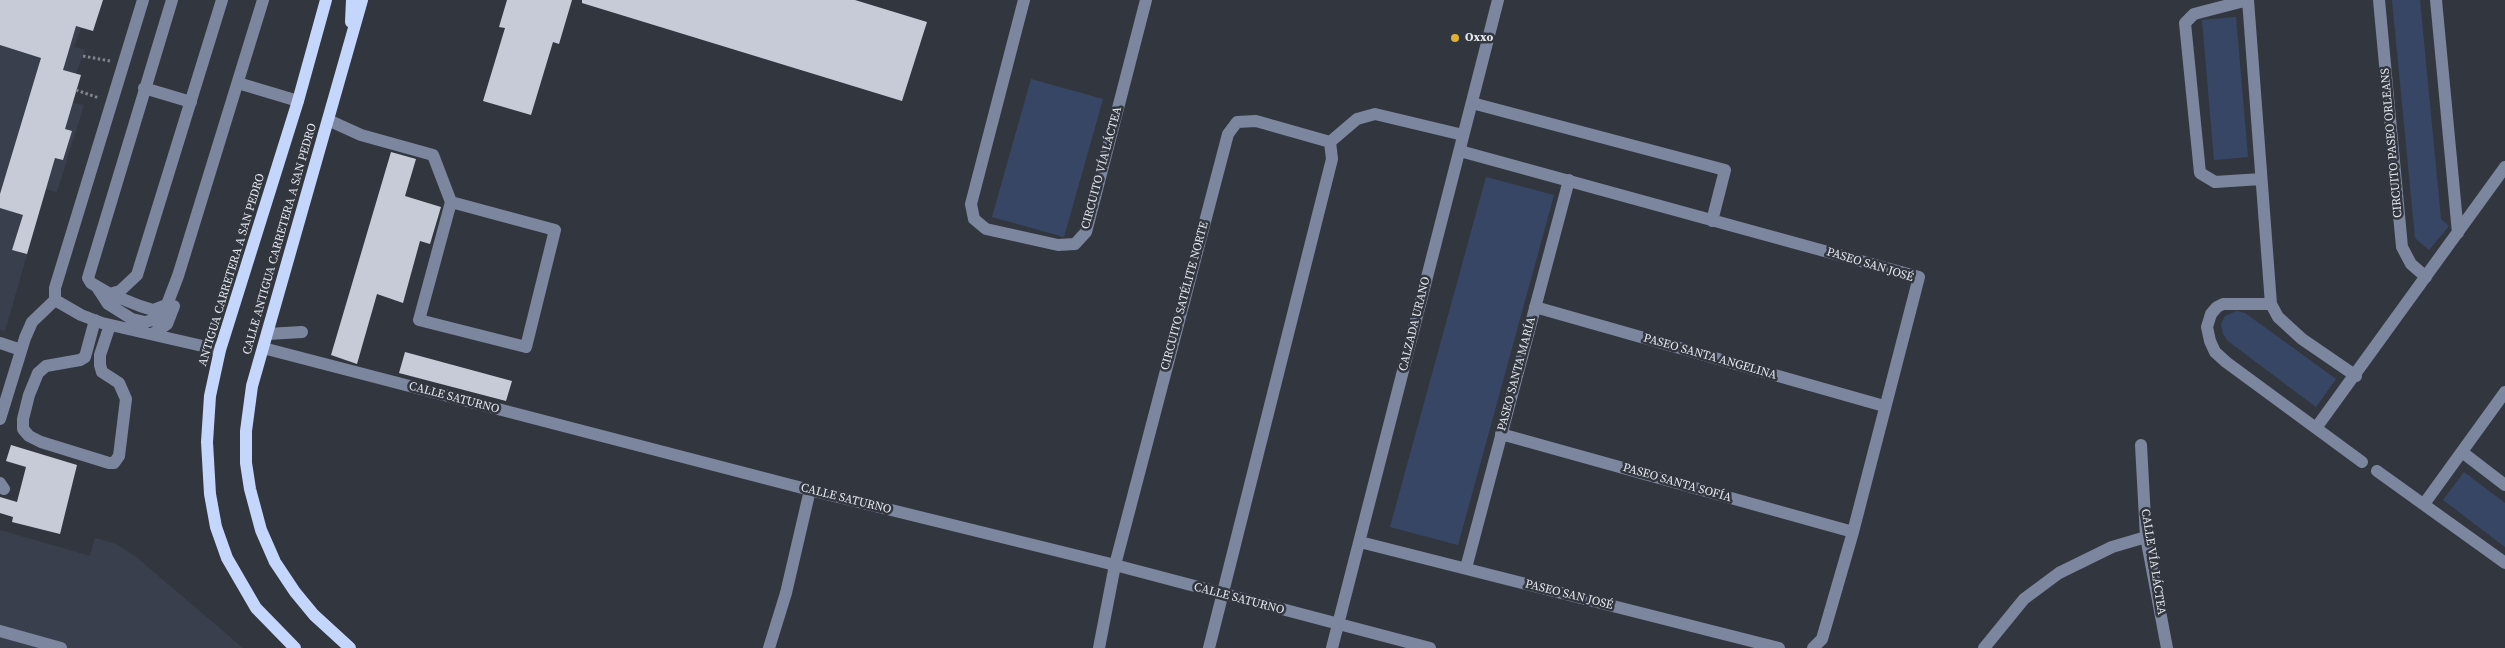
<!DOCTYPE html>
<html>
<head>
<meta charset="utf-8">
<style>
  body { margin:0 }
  canvas { display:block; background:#32363f }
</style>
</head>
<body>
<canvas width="2505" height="648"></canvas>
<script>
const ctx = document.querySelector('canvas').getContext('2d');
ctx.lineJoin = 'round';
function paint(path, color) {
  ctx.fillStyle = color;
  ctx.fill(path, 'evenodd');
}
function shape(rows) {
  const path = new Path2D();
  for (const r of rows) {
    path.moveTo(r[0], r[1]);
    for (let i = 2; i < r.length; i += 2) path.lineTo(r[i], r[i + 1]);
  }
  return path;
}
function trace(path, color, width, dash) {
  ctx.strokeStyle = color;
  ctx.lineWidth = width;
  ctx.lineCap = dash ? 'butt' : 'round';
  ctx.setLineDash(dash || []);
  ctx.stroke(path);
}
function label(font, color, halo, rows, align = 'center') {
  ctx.font = font + ' "Source Serif 4",serif';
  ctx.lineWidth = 5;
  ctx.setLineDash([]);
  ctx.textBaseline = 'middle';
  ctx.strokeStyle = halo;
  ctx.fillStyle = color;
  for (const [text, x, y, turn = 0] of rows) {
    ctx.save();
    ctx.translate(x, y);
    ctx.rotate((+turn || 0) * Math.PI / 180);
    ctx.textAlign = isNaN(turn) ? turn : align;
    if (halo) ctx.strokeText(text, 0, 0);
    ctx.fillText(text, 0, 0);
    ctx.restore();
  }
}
paint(shape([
  [0,0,103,0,93,31,81,28,74,47,85,50,76,73,73,103,84,105,57,192,46,189,5,331,0,330],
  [0,530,90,556,95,538,116,544,135,556,243,648,0,648]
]), '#393f4d');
paint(shape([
  [2392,0,2420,0,2441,219,2449,226,2429,250,2415,238],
  [2236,17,2248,157,2214,160,2202,20],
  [1031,79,1103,99,1064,237,992,217],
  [1486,177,1554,195,1458,545,1390,527],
  [2237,311,2245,313,2336,379,2316,407,2228,341,2223,334,2221,324,2225,316],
  [2464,472,2505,503,2505,547,2443,500]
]), '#384666');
paint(shape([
  [0,0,103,0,93,31,76,26,63,70,81,75,65,129,72,131,63,160,55,158,27,254,12,250,23,215,0,208,0,194,41,58,0,45],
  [507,0,572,0,559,44,553,42,531,115,483,101,505,28,499,27],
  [582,0,855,0,927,22,902,101,582,3],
  [391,152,416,159,405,196,441,207,430,244,420,241,403,303,377,294,357,364,331,355],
  [405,352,512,381,506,401,399,373],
  [11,445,77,465,60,534,12,522,13,517,0,513,0,497,17,502,26,467,6,461]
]), '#c6cbd7');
trace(shape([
  [83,56,110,61],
  [76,90,99,98]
]), '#82858d', 3, [2.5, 2.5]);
trace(shape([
  [1024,0,971,204,974,219,986,229,1058,245,1075,244,1086,232,1146,0],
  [2248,0,2271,304,2278,317,2302,339,2356,376],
  [2248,0,2194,14,2185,23,2200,173,2215,182,2261,179],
  [2379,0,2402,247,2411,264,2426,277],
  [2436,0,2458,233],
  [238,83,298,101],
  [144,88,191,102],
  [1472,103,1725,170,1712,221],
  [328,120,361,135,433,155,451,202,419,320,526,347,555,230,451,202],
  [1330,142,1357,119,1375,114,1463,135],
  [1460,151,1919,277,1853,532,1822,639,1813,648],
  [97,287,108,304,132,319,145,322,157,319,163,315,178,276,263,0],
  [110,294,120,291,137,275,222,0],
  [55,300,81,315,102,323,220,350],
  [2271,304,2223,304,2217,307,2211,314,2207,327,2210,341,2215,352,2226,362,2362,462],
  [166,305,153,310,140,306,110,294,91,283,88,278,172,0],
  [1535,307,1884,406],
  [95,320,85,357,80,360,46,366,38,373,29,395,23,419,23,429,29,436,41,442,109,463,114,463,119,456,126,399,119,383,102,372,100,365,100,355,110,325],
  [154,333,167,324,174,306],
  [267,334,302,332],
  [0,343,21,350],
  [263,348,810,490,1115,565,1430,648],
  [0,419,25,338,32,322,55,300,55,288,143,0],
  [2316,428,2505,167],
  [1501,434,1853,532],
  [2141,445,2146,537,2167,648],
  [2462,452,2505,485],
  [2377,471,2505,563],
  [0,483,4,489],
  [2424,504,2505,392],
  [1360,542,1779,648],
  [1466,568,1569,180],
  [0,631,61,648],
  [769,648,786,593,810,490],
  [1099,648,1115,565,1228,134,1237,122,1256,121,1330,142],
  [1209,648,1332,159,1330,142],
  [1332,648,1498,0],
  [1984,648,2024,599,2059,573,2112,547,2146,537]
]), '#7c869e', 12);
trace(shape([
  [351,22,352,0],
  [295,648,256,608,227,558,216,527,210,494,207,442,210,396,220,350,298,101,326,0],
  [350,648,314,615,295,592,275,562,261,530,250,489,246,463,246,431,252,386,362,0]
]), '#c5d6fd', 12);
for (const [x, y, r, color] of [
  [1455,38,5,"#e0b034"]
]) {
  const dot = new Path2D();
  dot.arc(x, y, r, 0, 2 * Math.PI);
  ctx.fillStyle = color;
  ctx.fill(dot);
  trace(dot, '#32363f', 2);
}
label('bold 12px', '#e4e7ed', '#32363f', [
  ["Oxxo",1465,38]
], 'left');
label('12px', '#e4e7ed', '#32363f', [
  ["CIRCUITO PASEO ORLEANS",2392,143,-95],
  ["CIRCUITO VÍA LÁCTEA",1102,168,-75],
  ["CALLE ANTIGUA CARRETERA A SAN PEDRO",280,239,-74],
  ["PASEO SAN JOSÉ",1870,265,17],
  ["ANTIGUA CARRETERA A SAN PEDRO",232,270,-73],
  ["CIRCUITO SATÉLITE NORTE",1185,296,-75],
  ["CALZADA URANO",1415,324,-76],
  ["PASEO SANTA ANGELINA",1710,357,16],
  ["PASEO SANTA MARÍA",1517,374,-75],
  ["CALLE SATURNO",454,398,15],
  ["PASEO SANTA SOFÍA",1677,483,16],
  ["CALLE SATURNO",846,499,14],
  ["CALLE VÍA LÁCTEA",2153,562,81],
  ["PASEO SAN JOSÉ",1569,595,14],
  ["CALLE SATURNO",1239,599,15]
]);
</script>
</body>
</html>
